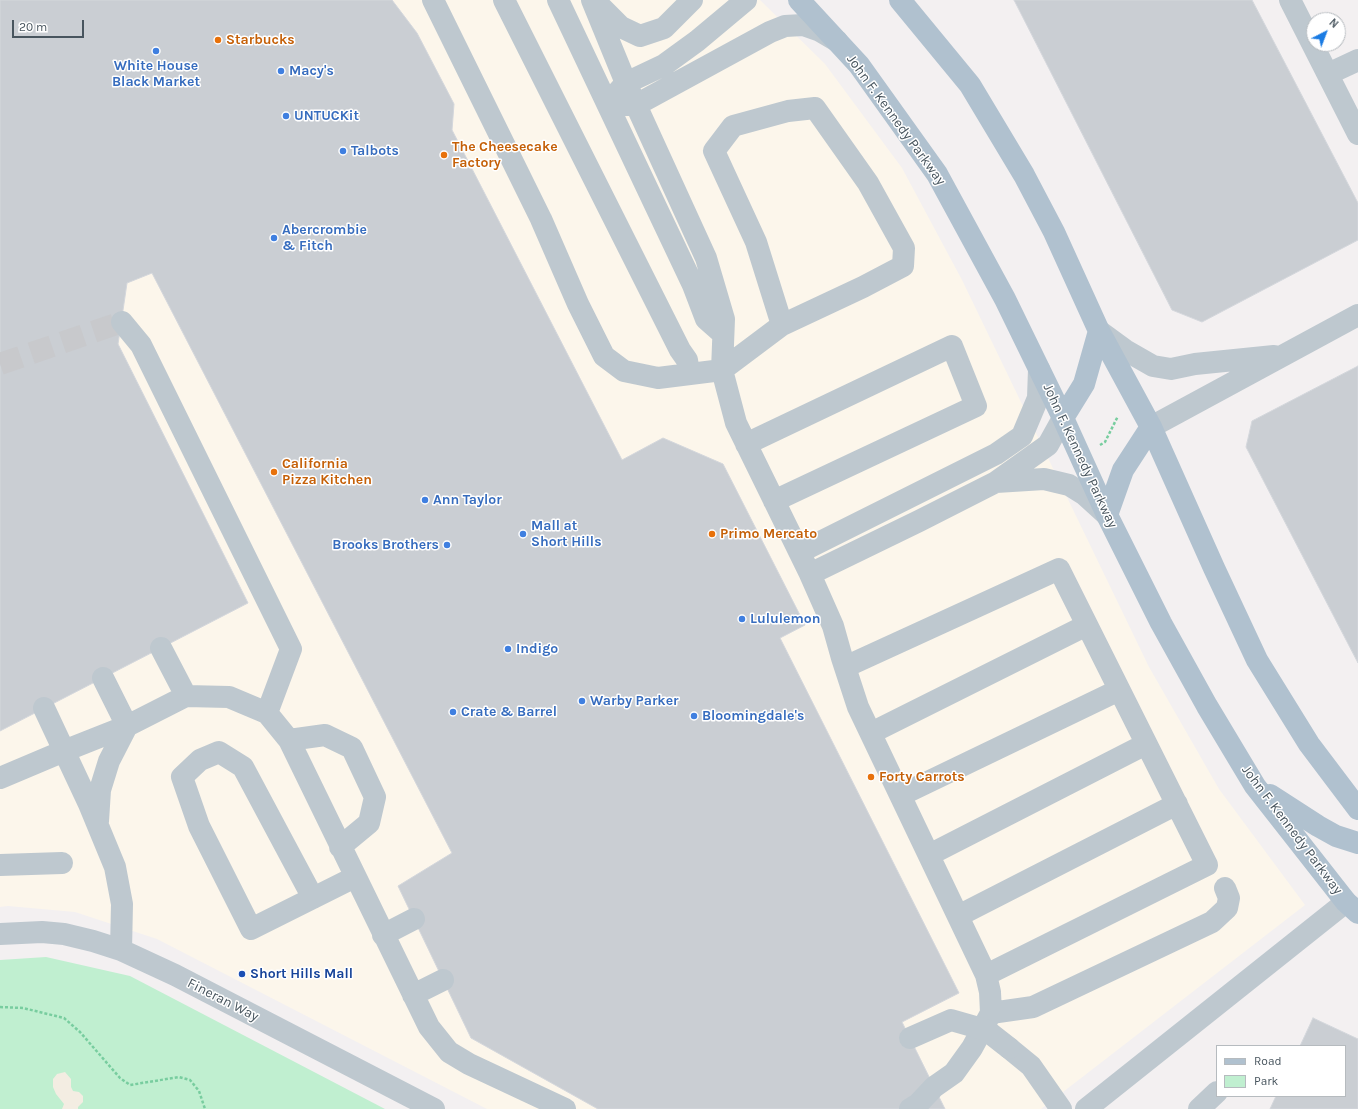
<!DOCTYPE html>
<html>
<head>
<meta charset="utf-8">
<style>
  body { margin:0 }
  #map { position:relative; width:1358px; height:1109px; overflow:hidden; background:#f3f0f1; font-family:Karla,sans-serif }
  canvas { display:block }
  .legend { position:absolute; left:1216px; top:1045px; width:130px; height:52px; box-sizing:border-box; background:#fff; border:1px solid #b6bbbf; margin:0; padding:5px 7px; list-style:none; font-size:12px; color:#48555e }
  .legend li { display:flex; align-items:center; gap:8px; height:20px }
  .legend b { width:20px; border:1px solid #b6bbbf }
  .north { position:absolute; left:1306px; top:12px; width:40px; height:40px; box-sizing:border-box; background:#fff; border:1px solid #b6bbbf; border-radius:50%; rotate:42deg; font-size:11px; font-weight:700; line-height:16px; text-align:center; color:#48555e }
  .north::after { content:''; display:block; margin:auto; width:14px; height:18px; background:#1a7be3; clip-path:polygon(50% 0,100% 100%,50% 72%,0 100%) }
  .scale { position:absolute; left:12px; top:20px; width:72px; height:18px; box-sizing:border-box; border:2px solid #48555e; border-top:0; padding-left:5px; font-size:12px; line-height:14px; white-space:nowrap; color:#48555e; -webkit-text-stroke:3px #fff; paint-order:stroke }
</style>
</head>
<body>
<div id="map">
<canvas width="1358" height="1109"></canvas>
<ul class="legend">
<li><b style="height:5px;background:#b0c1cf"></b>Road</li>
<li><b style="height:11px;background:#c0efd0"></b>Park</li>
</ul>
<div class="north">N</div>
<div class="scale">20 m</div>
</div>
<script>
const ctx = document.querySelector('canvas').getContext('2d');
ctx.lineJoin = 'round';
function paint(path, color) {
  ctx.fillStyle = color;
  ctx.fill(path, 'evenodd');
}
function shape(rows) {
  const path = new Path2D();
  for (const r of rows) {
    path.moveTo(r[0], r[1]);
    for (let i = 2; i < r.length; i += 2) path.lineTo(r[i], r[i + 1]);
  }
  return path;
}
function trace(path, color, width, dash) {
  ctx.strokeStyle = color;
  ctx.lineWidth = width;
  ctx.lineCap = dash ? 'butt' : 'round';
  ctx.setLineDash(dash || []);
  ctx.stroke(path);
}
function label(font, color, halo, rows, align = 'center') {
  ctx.font = font + ' Karla,sans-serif';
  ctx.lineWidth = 3;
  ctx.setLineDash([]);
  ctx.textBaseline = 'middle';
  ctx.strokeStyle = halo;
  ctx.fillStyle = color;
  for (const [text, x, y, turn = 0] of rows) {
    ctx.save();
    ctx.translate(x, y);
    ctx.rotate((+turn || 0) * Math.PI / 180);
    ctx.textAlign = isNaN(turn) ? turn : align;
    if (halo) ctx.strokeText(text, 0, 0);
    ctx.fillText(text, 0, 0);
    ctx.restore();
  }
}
paint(shape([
  [0,0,760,0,825,64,902,168,962,280,1149,667,1219,789,1305,905,1041,1109,487,1109,157,939,75,912,8,906,0,907]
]), '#fcf6eb');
paint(shape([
  [46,957,130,976,385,1109,0,1109,0,960]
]), '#c0efd0');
paint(shape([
  [65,1072,71,1079,71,1087,73,1091,79,1092,83,1096,83,1102,78,1107,78,1109,62,1109,64,1104,56,1094,53,1087,53,1079,57,1074]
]), '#f3ede2');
const building = shape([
  [0,0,392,0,417,33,454,104,452,130,622,460,663,438,723,464,805,625,780,638,959,993,902,1022,945,1109,598,1109,471,1038,398,886,452,853,152,273,127,283,118,344,248,603,0,731,0,0],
  [1014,0,1252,0,1358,203,1358,240,1202,322,1172,310,1014,0],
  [1358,366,1358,663,1246,447,1252,421,1358,366],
  [1313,1018,1358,1039,1358,1109,1270,1109,1276,1096,1345,1096,1345,1046,1300,1046,1313,1018]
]);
paint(building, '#caced3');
trace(building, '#d4d7dc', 1);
trace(shape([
  [0,364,122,322]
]), '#c8c9cc', 22, [22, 11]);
trace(shape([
  [1100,445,1105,442,1118,416],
  [0,1007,23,1008,64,1018,80,1032,120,1078,130,1085,179,1077,190,1080,199,1091,205,1109]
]), '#78cd9f', 2.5, [3, 2]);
trace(shape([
  [433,0,541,219,578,304,604,356,624,371,658,378,722,370,782,325,756,242,714,151,733,126,788,111,815,108,868,183,904,248,903,266,863,287,782,325],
  [504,0,680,350,687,360,689,374],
  [558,0,693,285,706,319,723,334],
  [592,0,626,83,706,258,724,319,722,370,736,423,810,574,833,626,842,658,858,707,986,975,1207,865,1059,569,845,667],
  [1290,0,1358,134],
  [598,4,621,27,640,36,664,28,692,0],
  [1328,74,1358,60],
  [616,94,626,83,664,65,697,41,746,0],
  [623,105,636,105,770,32,785,26,803,25,820,31,837,41],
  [122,322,141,345,291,649,267,713],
  [1099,331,1125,350,1153,366,1171,369,1195,364,1274,356],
  [1151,427,1358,315],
  [746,444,952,346,976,406,774,501],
  [996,482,1044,479,1069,485,1085,495,1107,515],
  [800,552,996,454,1022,436,1038,398,1039,369],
  [810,574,919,521,996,482,1048,445,1063,418],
  [161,648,186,696],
  [44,708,89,804,115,867,122,904,121,950],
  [871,733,1087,625],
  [289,740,325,735,352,748,375,797,369,823,340,847],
  [0,778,64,751,127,726,186,696,229,697,267,713,289,740,429,1027,449,1052,469,1064,565,1109],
  [901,795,1119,690],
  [98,821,100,790,109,761,127,726,103,678],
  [929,855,1146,744],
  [0,865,62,863],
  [313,898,243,767,219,752,200,760,182,777,199,826,251,929,355,877],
  [958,916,1177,804],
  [0,934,42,932,64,934,93,941,121,950,175,975,434,1109],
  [383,935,414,919],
  [413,995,443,980],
  [991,1013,1033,1007,1212,922,1227,908,1229,898,1225,888],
  [1009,1048,1031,1066,1061,1109],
  [910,1109,918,1104,934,1087,954,1073,972,1048,991,1013,990,992,986,975],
  [1086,1109,1346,902],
  [1199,1109,1217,1092]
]), '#bec8cf', 22);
trace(shape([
  [799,0,859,65,937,174,1005,299,1063,418,1107,515,1161,623,1207,706,1255,786,1346,902,1358,913],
  [900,0,970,85,1024,175,1054,232,1099,331,1151,427,1214,568,1257,660,1309,744,1358,809],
  [1063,418,1084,384,1099,331],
  [1107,515,1123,470,1151,427],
  [1270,795,1318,826,1336,836,1358,843]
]), '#b0c1cf', 22);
trace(shape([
  [910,1038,951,1020,986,1030,1009,1048]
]), '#bec8cf', 22);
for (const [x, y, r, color] of [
  [218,40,4,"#e8710a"],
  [156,51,4,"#3f7fe0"],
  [281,71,4,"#3f7fe0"],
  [286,116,4,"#3f7fe0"],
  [343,151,4,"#3f7fe0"],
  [444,155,4,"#e8710a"],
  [274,238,4,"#3f7fe0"],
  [274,472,4,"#e8710a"],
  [425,500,4,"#3f7fe0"],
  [523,534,4,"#3f7fe0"],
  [712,534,4,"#e8710a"],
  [447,545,4,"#3f7fe0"],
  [742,619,4,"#3f7fe0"],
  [508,649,4,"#3f7fe0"],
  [582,701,4,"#3f7fe0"],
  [453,712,4,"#3f7fe0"],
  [694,716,4,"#3f7fe0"],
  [871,777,4,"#e8710a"],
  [242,974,4,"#1a4fb4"]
]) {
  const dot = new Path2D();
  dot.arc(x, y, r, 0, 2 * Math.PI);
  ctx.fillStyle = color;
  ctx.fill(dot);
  trace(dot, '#fff', 1.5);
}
label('bold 14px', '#c56008', '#fff', [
  ["Starbucks",226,40],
  ["The Cheesecake",452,147],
  ["Factory",452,163],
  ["California",282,464],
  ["Pizza Kitchen",282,480],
  ["Primo Mercato",720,534],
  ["Forty Carrots",879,777]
], 'left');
label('bold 14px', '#366cbe', '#fff', [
  ["White House",156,66,"center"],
  ["Black Market",156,82,"center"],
  ["Macy's",289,71],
  ["UNTUCKit",294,116],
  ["Talbots",351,151],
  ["Abercrombie",282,230],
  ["& Fitch",282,246],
  ["Ann Taylor",433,500],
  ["Mall at",531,526],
  ["Short Hills",531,542],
  ["Brooks Brothers",439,545,"right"],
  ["Lululemon",750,619],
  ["Indigo",516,649],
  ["Warby Parker",590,701],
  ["Crate & Barrel",461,712],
  ["Bloomingdale's",702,716]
], 'left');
label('14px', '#48555e', '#fff', [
  ["John F. Kennedy Parkway",896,120,54],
  ["John F. Kennedy Parkway",1080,456,65],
  ["John F. Kennedy Parkway",1292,830,53],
  ["Fineran Way",223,1000,27]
]);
label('bold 14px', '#164399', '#fff', [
  ["Short Hills Mall",250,974]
], 'left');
</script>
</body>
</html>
